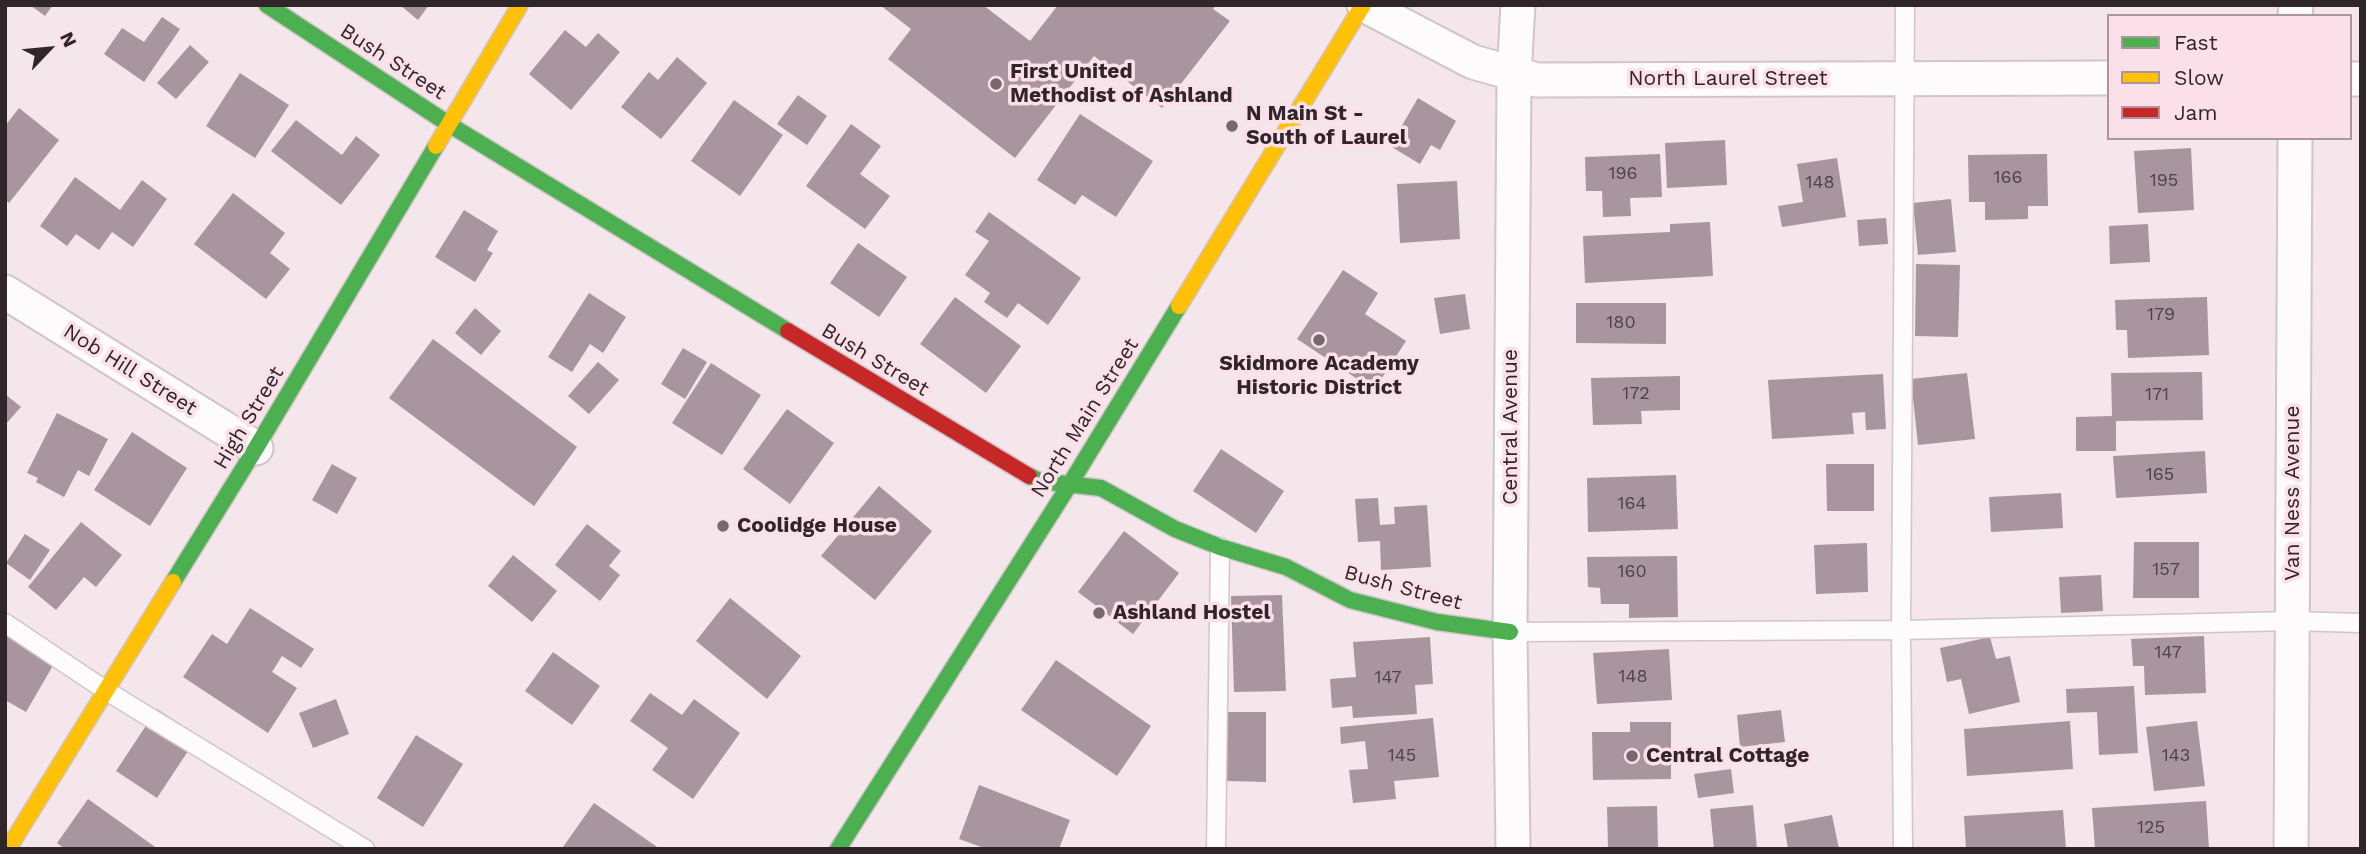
<!DOCTYPE html>
<html>
<head>
<meta charset="utf-8">
<style>
  body { margin:0 }
  #map { position:relative; width:2366px; height:854px; overflow:hidden; background:#f5e6eb; font-family:"Work Sans",sans-serif }
  canvas { display:block }
  .frame { position:absolute; inset:0; border:7px solid #30262a; pointer-events:none }
  .legend { position:absolute; left:2107px; top:14px; width:245px; height:126px; box-sizing:border-box; background:#fbe0ea; border:2px solid #aa969d; margin:0; padding:9px 12px; list-style:none; font-size:21px; color:#30262a }
  .legend li { display:flex; align-items:center; gap:14px; height:35px }
  .legend b { width:35px; border:2px solid #aa969d }
  .north { position:absolute; left:14px; top:14px; width:70px; height:70px; -webkit-text-stroke:5px #fbe0ea; paint-order:stroke; rotate:64deg; font-size:19px; font-weight:700; line-height:28px; text-align:center; color:#30262a }
  .north::after { content:''; display:block; margin:auto; width:24px; height:32px; background:#30262a; clip-path:polygon(50% 0,100% 100%,50% 72%,0 100%) }
</style>
</head>
<body>
<div id="map">
<canvas width="2366" height="854"></canvas>
<div class="frame"></div>
<ul class="legend">
<li><b style="height:9px;background:#4caf50"></b>Fast</li>
<li><b style="height:9px;background:#ffc107"></b>Slow</li>
<li><b style="height:9px;background:#c62828"></b>Jam</li>
</ul>
<div class="north">N</div>
</div>
<script>
const ctx = document.querySelector('canvas').getContext('2d');
ctx.lineJoin = 'round';
function paint(path, color) {
  ctx.fillStyle = color;
  ctx.fill(path, 'evenodd');
}
function shape(rows) {
  const path = new Path2D();
  for (const r of rows) {
    path.moveTo(r[0], r[1]);
    for (let i = 2; i < r.length; i += 2) path.lineTo(r[i], r[i + 1]);
  }
  return path;
}
function trace(path, color, width, dash) {
  ctx.strokeStyle = color;
  ctx.lineWidth = width;
  ctx.lineCap = dash ? 'butt' : 'round';
  ctx.setLineDash(dash || []);
  ctx.stroke(path);
}
function label(font, color, halo, rows, align = 'center') {
  ctx.font = font + ' "Work Sans",sans-serif';
  ctx.lineWidth = 7;
  ctx.setLineDash([]);
  ctx.textBaseline = 'middle';
  ctx.strokeStyle = halo;
  ctx.fillStyle = color;
  for (const [text, x, y, turn = 0] of rows) {
    ctx.save();
    ctx.translate(x, y);
    ctx.rotate((+turn || 0) * Math.PI / 180);
    ctx.textAlign = isNaN(turn) ? turn : align;
    if (halo) ctx.strokeText(text, 0, 0);
    ctx.fillText(text, 0, 0);
    ctx.restore();
  }
}
paint(shape([
  [30,5,53,5,45,16],
  [400,5,429,5,418,20],
  [880,5,983,5,1030,41,1058,5,1216,5,1213,9,1230,21,1162,108,1094,56,1015,158,888,59,911,29],
  [162,17,180,29,144,82,104,54,122,28,144,42],
  [565,30,586,47,598,33,620,52,571,110,529,74],
  [190,45,209,62,176,99,157,83],
  [677,57,707,83,661,139,621,107,649,72,658,80],
  [240,73,289,105,255,158,206,126],
  [798,95,827,116,807,145,777,124],
  [1418,98,1456,121,1440,150,1431,145,1420,164,1390,146],
  [734,100,783,135,740,196,691,161],
  [19,108,59,140,9,203,5,200,5,126],
  [1080,114,1153,161,1116,217,1082,195,1075,205,1037,180],
  [296,120,342,155,356,136,380,155,341,205,271,151],
  [851,124,881,146,860,174,890,196,865,229,806,186],
  [1725,140,1727,185,1667,188,1665,143],
  [2191,148,2194,210,2138,213,2134,151],
  [1660,154,1662,197,1630,198,1631,216,1603,217,1602,191,1586,191,1585,157],
  [2047,154,2048,206,2028,206,2028,219,1985,220,1985,202,1969,202,1968,155],
  [1837,158,1846,217,1782,227,1778,206,1803,202,1797,164],
  [75,177,120,210,142,180,167,199,133,247,112,232,99,250,76,234,67,246,40,226],
  [1457,181,1460,239,1400,243,1397,184],
  [233,193,285,233,270,253,290,269,266,299,194,244],
  [1951,199,1956,252,1918,255,1913,203],
  [464,210,498,231,487,250,493,253,475,282,435,257],
  [989,212,1081,278,1048,325,1018,303,1007,318,984,302,990,293,965,275,989,241,975,232],
  [1886,218,1888,244,1859,246,1857,220],
  [1710,222,1713,276,1585,283,1583,236,1670,232,1670,224],
  [2148,224,2150,262,2110,264,2109,226],
  [858,243,907,277,879,317,830,283],
  [1916,264,1960,265,1958,337,1915,336],
  [1343,270,1378,293,1365,314,1406,341,1374,390,1297,339],
  [589,293,626,317,603,353,590,344,572,372,548,357],
  [1465,294,1470,329,1440,334,1434,298],
  [955,297,1021,346,986,393,920,344],
  [2207,297,2209,355,2128,358,2127,330,2116,330,2115,300],
  [1576,303,1666,303,1666,344,1576,343],
  [475,308,501,331,481,355,455,333],
  [433,339,577,447,534,506,389,398],
  [683,348,707,362,685,399,661,384],
  [598,362,619,380,589,414,568,396],
  [711,363,761,395,722,455,672,423],
  [2202,372,2203,420,2116,421,2116,451,2076,451,2076,417,2112,416,2111,373],
  [1967,373,1975,439,1918,445,1911,379],
  [1883,374,1886,429,1866,430,1865,412,1852,413,1854,434,1772,439,1768,380],
  [1680,376,1680,410,1641,411,1642,424,1593,425,1591,378],
  [5,394,21,407,5,425],
  [787,409,834,443,790,504,743,469],
  [57,413,108,439,89,476,78,470,64,497,36,482,38,478,27,473],
  [132,432,187,468,150,526,94,490],
  [1221,449,1284,491,1256,533,1193,491],
  [2205,451,2207,493,2116,498,2113,456],
  [332,464,357,478,337,514,312,500],
  [1826,464,1874,464,1874,511,1827,511],
  [1676,475,1678,529,1588,532,1587,478],
  [879,486,932,531,875,600,821,556],
  [2061,493,2063,528,1991,532,1989,497],
  [1378,498,1380,525,1395,524,1394,507,1427,505,1431,567,1381,570,1380,541,1358,542,1355,499],
  [81,522,122,555,96,587,84,577,56,610,28,587],
  [587,524,621,551,609,566,620,575,600,601,555,565],
  [1124,531,1179,573,1133,634,1078,592],
  [25,534,50,550,30,580,6,563],
  [2134,542,2199,542,2199,598,2133,598],
  [1867,543,1868,592,1816,594,1814,545],
  [513,555,557,591,532,622,488,586],
  [1677,556,1678,617,1629,618,1629,604,1601,604,1600,588,1588,587,1587,557],
  [2101,575,2103,611,2061,613,2059,577],
  [1282,595,1286,691,1234,692,1231,596],
  [730,598,801,656,767,699,696,641],
  [250,608,314,649,301,668,282,656,272,672,297,688,268,733,183,677,212,634,227,644],
  [5,617,62,650,26,712,5,700],
  [2204,636,2206,693,2145,695,2144,666,2133,666,2131,639],
  [1430,637,1433,684,1415,685,1417,714,1353,718,1352,706,1332,708,1330,679,1356,677,1353,642],
  [1990,637,1996,659,2010,656,2020,702,1969,714,1961,679,1947,682,1940,648],
  [1669,649,1672,700,1597,704,1593,653],
  [553,652,600,686,572,725,525,691],
  [1056,660,1151,726,1117,776,1021,710],
  [2134,686,2138,753,2099,755,2097,712,2067,713,2066,689],
  [650,693,682,715,694,699,740,733,693,799,652,770,668,748,630,721],
  [336,699,349,734,313,748,299,713],
  [157,709,198,736,157,798,116,771],
  [1781,710,1785,742,1740,747,1737,715],
  [1227,712,1266,712,1266,782,1227,781],
  [1433,718,1439,777,1394,781,1396,799,1353,803,1349,770,1368,769,1365,741,1341,744,1340,727],
  [2070,721,2073,769,1967,776,1964,729],
  [2197,721,2205,786,2154,791,2146,727],
  [1630,722,1671,722,1671,779,1593,780,1592,732,1630,732],
  [416,735,463,764,423,827,377,798],
  [1731,769,1734,793,1698,798,1694,774],
  [979,785,1070,820,1059,849,987,849,959,839],
  [88,799,158,849,65,849,57,843],
  [2206,801,2209,849,2095,849,2092,808],
  [594,803,660,849,565,849,563,847],
  [1753,805,1757,849,1714,849,1710,809],
  [1657,806,1658,849,1608,849,1607,807],
  [2063,810,2066,849,1966,849,1964,816],
  [1832,815,1839,849,1788,849,1784,824]
]), '#a9959d');
const lane = shape([
  [5,623,105,690,365,849],
  [1510,632,1901,630,2292,621,2361,623],
  [1216,849,1220,547],
  [1903,849,1901,630,1905,5]
]);
const street = shape([
  [1364,5,1473,62,1537,80,2109,78],
  [2295,16,2296,5],
  [2350,79,2361,79],
  [5,292,256,448],
  [1513,849,1510,632,1514,75,1518,5],
  [2291,849,2295,138]
]);
const fast = shape([
  [267,5,450,125,788,331],
  [1029,476,1040,481,1101,488,1175,529,1220,547,1286,567,1350,600,1437,622,1510,632],
  [173,582,256,448,436,146],
  [838,849,1070,484,1179,306]
]);
const slow = shape([
  [436,146,520,5],
  [1179,306,1363,5],
  [8,849,173,582]
]);
const jam = shape([
  [788,331,1029,476]
]);
trace(lane, '#d1c5c9', 21);
trace(street, '#d1c5c9', 37);
trace(fast, '#d1c5c9', 19);
trace(slow, '#d1c5c9', 19);
trace(jam, '#d1c5c9', 19);
trace(lane, '#fefbfc', 18);
trace(street, '#fefbfc', 33);
trace(fast, '#4caf50', 16);
trace(slow, '#ffc107', 16);
trace(jam, '#c62828', 16);
for (const [x, y, r, color] of [
  [996,84,7,"#75696e"],
  [1232,126,7,"#75696e"],
  [1319,340,7,"#75696e"],
  [723,526,7,"#75696e"],
  [1099,613,7,"#75696e"],
  [1632,756,7,"#75696e"]
]) {
  const dot = new Path2D();
  dot.arc(x, y, r, 0, 2 * Math.PI);
  ctx.fillStyle = color;
  ctx.fill(dot);
  trace(dot, '#fbe0ea', 2.5);
}
label('18px', '#4e4247', null, [
  ["196",1623,174],
  ["166",2008,178],
  ["195",2164,181],
  ["148",1820,183],
  ["179",2161,315],
  ["180",1621,323],
  ["172",1636,394],
  ["171",2157,395],
  ["165",2160,475],
  ["164",1632,504],
  ["157",2166,570],
  ["160",1632,572],
  ["147",2168,653],
  ["148",1633,677],
  ["147",1388,678],
  ["145",1402,756],
  ["143",2176,756],
  ["125",2151,828]
]);
label('21px', '#30262a', '#fbe0ea', [
  ["Bush Street",393,62,33],
  ["North Laurel Street",1728,79],
  ["Bush Street",875,360,31],
  ["Nob Hill Street",130,370,32],
  ["High Street",249,418,-59],
  ["North Main Street",1085,418,-58],
  ["Central Avenue",1511,427,-90],
  ["Van Ness Avenue",2293,493,-90],
  ["Bush Street",1403,588,15]
]);
label('bold 21px', '#30262a', '#fbe0ea', [
  ["First United",1010,72],
  ["Methodist of Ashland",1010,96],
  ["N Main St -",1246,114],
  ["South of Laurel",1246,138],
  ["Skidmore Academy",1319,364,"center"],
  ["Historic District",1319,388,"center"],
  ["Coolidge House",737,526],
  ["Ashland Hostel",1113,613],
  ["Central Cottage",1646,756]
], 'left');
</script>
</body>
</html>
